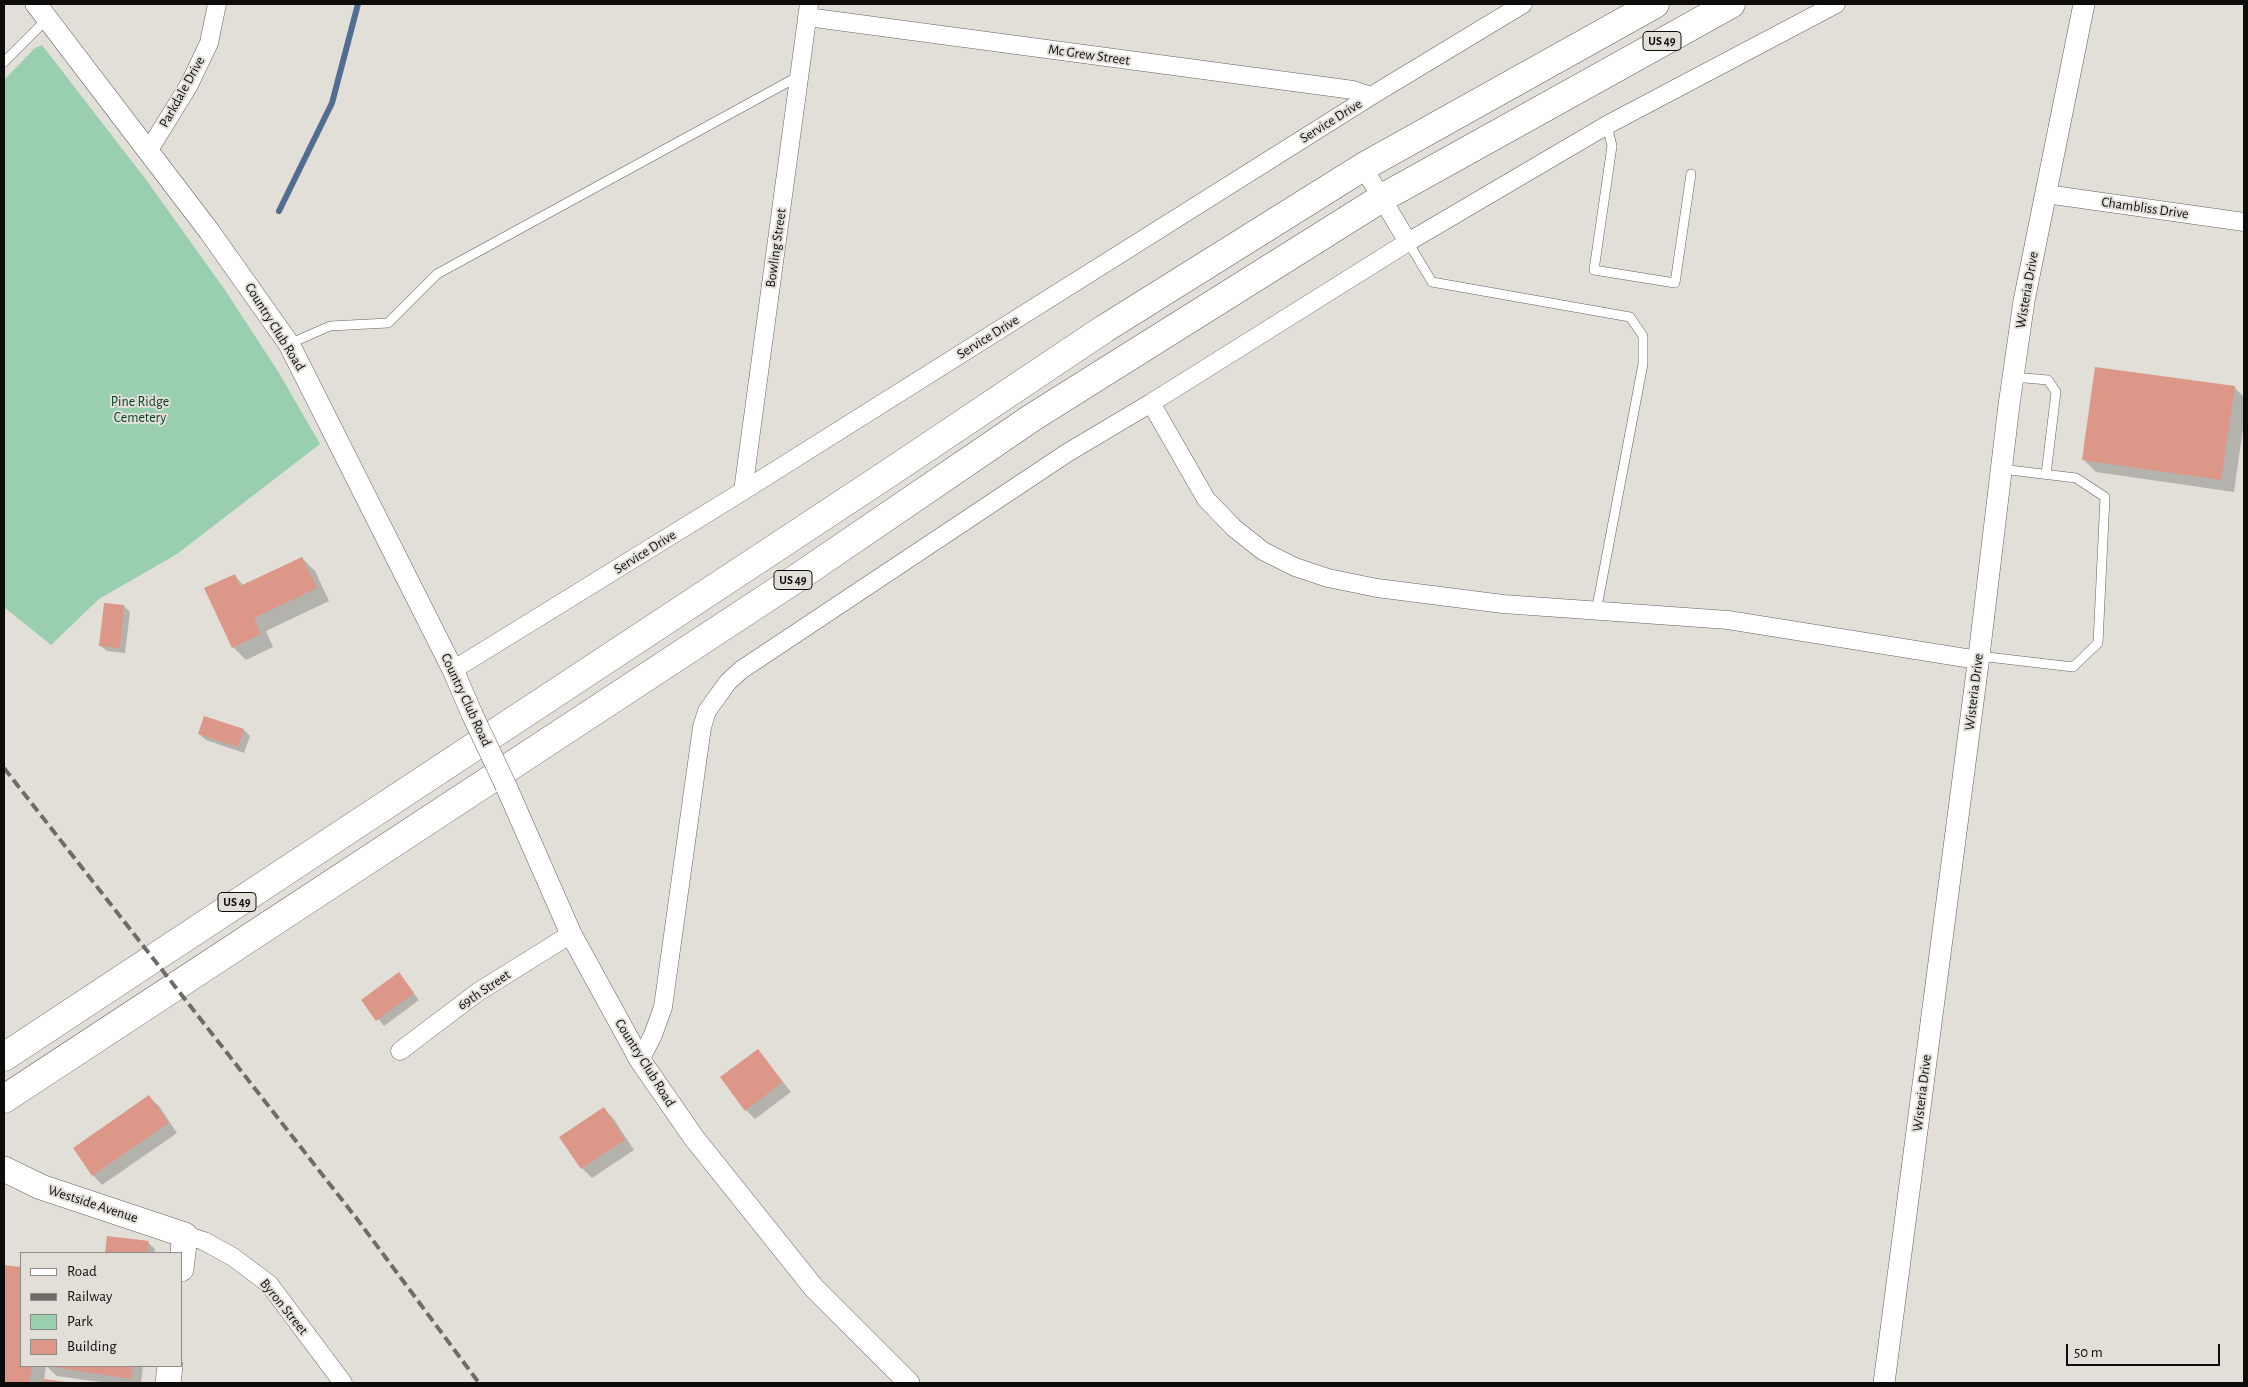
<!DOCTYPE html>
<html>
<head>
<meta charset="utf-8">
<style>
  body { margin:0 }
  #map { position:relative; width:2248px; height:1387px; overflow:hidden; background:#e2dfd9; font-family:"Alegreya Sans",sans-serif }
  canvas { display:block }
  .frame { position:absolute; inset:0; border:5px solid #0d0c0a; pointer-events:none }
  .legend { position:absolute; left:20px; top:1252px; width:162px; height:115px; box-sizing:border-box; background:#e2dfd9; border:1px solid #8d8b86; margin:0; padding:6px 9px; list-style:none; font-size:15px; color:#0d0c0a }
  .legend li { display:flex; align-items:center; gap:10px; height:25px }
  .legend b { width:25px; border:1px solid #8d8b86 }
  .scale { position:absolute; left:2066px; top:1344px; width:154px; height:22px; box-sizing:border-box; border:2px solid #0d0c0a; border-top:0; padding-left:6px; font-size:15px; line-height:18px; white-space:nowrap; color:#0d0c0a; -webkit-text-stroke:4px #e2dfd9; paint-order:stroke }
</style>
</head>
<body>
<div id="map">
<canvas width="2248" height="1387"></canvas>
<div class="frame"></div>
<ul class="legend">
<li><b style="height:6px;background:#fff"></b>Road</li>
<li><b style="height:6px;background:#6d6c68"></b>Railway</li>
<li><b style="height:14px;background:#99ceaf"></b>Park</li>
<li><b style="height:14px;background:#dd9789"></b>Building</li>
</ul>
<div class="scale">50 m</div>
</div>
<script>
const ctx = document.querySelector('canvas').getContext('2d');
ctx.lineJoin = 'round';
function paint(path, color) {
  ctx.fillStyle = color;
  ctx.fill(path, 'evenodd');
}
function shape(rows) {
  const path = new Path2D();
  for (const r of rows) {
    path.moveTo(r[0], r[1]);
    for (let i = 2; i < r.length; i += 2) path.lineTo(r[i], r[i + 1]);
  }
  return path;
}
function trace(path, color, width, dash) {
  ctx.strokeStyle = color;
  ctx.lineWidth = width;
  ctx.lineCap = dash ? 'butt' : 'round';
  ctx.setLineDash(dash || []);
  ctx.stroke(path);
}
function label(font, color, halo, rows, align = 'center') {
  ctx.font = font + ' "Alegreya Sans",sans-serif';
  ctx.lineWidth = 4;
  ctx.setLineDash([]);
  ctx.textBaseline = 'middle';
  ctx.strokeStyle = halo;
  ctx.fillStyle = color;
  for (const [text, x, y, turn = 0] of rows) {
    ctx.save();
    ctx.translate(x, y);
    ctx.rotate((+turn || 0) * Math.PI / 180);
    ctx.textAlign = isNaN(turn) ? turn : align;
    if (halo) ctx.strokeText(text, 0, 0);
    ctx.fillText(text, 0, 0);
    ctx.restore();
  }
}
paint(shape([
  [42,45,147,181,225,290,279,373,320,444,177,554,99,599,51,645,4,607,4,80,35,48]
]), '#99ceaf');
paint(shape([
  [2234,387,2244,397,2244,421,2234,492,2096,472,2083,459],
  [302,558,315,571,329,601,266,631,273,647,246,660,233,647,234,575,244,586],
  [124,606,130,612,125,653,107,651,100,645],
  [205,717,244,730,250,736,244,753,206,740,199,734],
  [398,973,419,1000,384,1026,362,1000],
  [758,1051,791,1092,755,1119,746,1110],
  [149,1097,159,1106,177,1133,102,1185,93,1175],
  [603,1108,613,1118,634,1150,592,1178,582,1168,561,1137],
  [108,1237,148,1243,155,1249,154,1253,106,1253],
  [4,1266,21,1269,21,1366,46,1366,44,1380,65,1383,4,1383],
  [46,1366,143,1366,141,1383,107,1383,57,1376]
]), '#0003');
trace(shape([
  [279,211,332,103,358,4]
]), '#526d90', 6);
paint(shape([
  [2095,367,2235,386,2221,480,2082,460],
  [302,557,317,588,254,618,261,634,232,648,204,588,235,574,240,586],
  [104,603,124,605,120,648,99,646],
  [204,716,244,729,238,747,198,734],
  [399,972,414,993,376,1021,361,1000],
  [758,1049,783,1082,745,1111,720,1077],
  [149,1095,169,1123,92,1176,73,1148],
  [604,1107,625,1140,581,1169,559,1137],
  [107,1236,149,1241,147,1253,105,1253],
  [4,1265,21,1267,21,1366,32,1366,29,1383,4,1383],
  [45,1366,133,1366,131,1379],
  [44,1379,66,1382,66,1383,44,1383]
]), '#dd9789');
const service = shape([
  [4,62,47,19],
  [1607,125,1612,146,1594,270,1675,283,1691,174],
  [1408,242,1432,282,1630,317,1643,336,1643,364,1596,612],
  [289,344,330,326,388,323,437,274,799,76],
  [2013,377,2048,380,2056,392,2046,474],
  [1979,656,2073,667,2098,643,2105,497,2076,478,2001,469]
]);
const minor = shape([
  [807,17,1353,90,1371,96],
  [149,150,189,85,209,43,217,4],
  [1363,167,1408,242],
  [2046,194,2244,222],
  [1151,403,1206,499,1234,528,1263,551,1295,567,1328,578,1377,588,1503,604,1728,620,1978,660],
  [743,491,809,4],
  [453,670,743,491,1371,96,1523,4],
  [400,1051,478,992,571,934],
  [640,1060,653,1035,663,1007,702,727,707,711,728,682,741,670,1067,453,1151,403,1408,242,1607,125,1836,4],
  [185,1235,204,1241,233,1257,269,1284,343,1383]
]);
const tertiary = shape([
  [36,4,209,231,289,344,453,670,472,714],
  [506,786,571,934,640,1060,694,1138,814,1288,909,1383],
  [1884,1383,1979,656,2009,405,2024,301,2084,4]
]);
const secondary = shape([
  [4,1169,41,1187,185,1235,181,1269],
  [168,1383,170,1366]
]);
const primary = shape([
  [4,1057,889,473,1104,329,1363,167,1655,4],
  [4,1099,797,578,1033,417,1382,198,1731,4]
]);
trace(service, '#63615c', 10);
trace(minor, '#63615c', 19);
trace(tertiary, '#63615c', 22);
trace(secondary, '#63615c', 26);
trace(primary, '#63615c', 29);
trace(service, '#fff', 9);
trace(minor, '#fff', 18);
trace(tertiary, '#fff', 21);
trace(secondary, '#fff', 25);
trace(primary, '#fff', 28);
trace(shape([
  [4,768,357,1219,479,1383]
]), '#6d6c68', 4, [10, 5]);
const tertiaryBridge = shape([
  [472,714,506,786]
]);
trace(tertiaryBridge, '#63615c', 22, []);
trace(tertiaryBridge, '#fff', 21);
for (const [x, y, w] of [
  [1662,41,38],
  [793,580,38],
  [237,902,38]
]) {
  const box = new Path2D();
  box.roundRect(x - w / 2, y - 9.5, w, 19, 4);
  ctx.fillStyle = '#e2dfd9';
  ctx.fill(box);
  trace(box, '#0d0c0a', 1);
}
label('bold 12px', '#0d0c0a', null, [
  ["US 49",1662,41],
  ["US 49",793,580],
  ["US 49",237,902]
]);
label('14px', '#0d0c0a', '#e2dfd9', [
  ["Mc Grew Street",1089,55,8],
  ["Parkdale Drive",182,92,-61],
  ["Service Drive",1331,121,-32],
  ["Chambliss Drive",2145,208,8],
  ["Bowling Street",776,248,-82],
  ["Wisteria Drive",2027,290,-80],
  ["Country Club Road",275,327,58],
  ["Service Drive",988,337,-32],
  ["Service Drive",645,552,-32],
  ["Wisteria Drive",1974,692,-83],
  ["Country Club Road",466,700,65],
  ["69th Street",484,990,-34],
  ["Country Club Road",645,1063,58],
  ["Wisteria Drive",1922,1093,-83],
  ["Westside Avenue",93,1204,18],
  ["Byron Street",284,1307,51]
]);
label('14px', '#043c24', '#e2dfd9', [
  ["Pine Ridge",140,402],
  ["Cemetery",140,418]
]);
</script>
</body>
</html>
